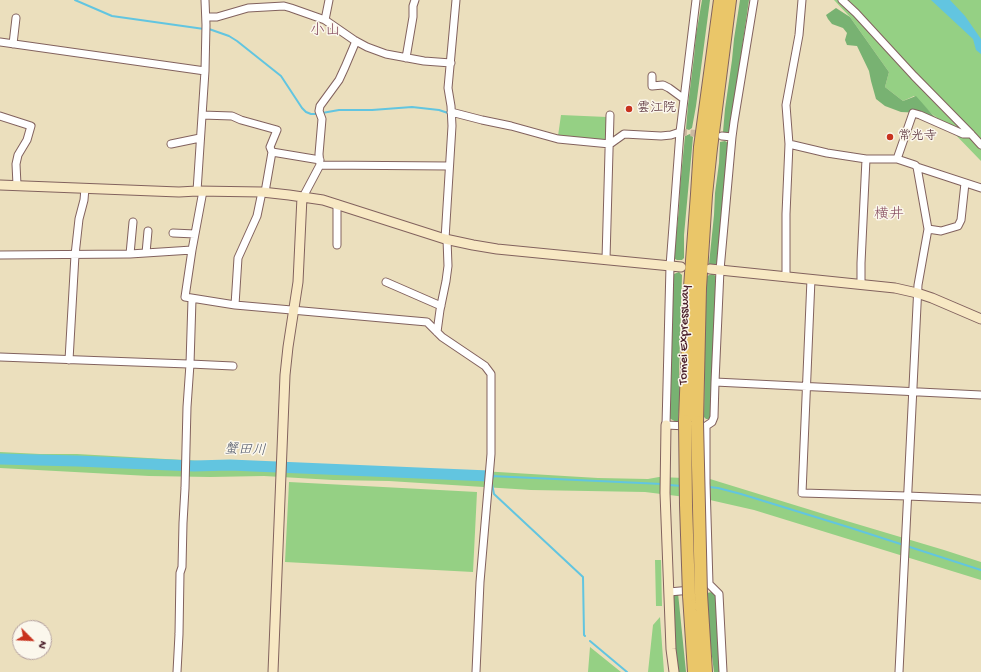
<!DOCTYPE html>
<html>
<head>
<meta charset="utf-8">
<style>
  body { margin:0 }
  #map { position:relative; width:981px; height:672px; overflow:hidden; background:#ebdfbd; font-family:"Gochi Hand",sans-serif }
  canvas { display:block }
  .north { position:absolute; left:12px; top:620px; width:40px; height:40px; box-sizing:border-box; background:#fbf7ec; border:1px solid #b4a19f; border-radius:50%; rotate:114deg; font-size:11px; font-weight:700; line-height:16px; text-align:center; color:#4a1f2b }
  .north::after { content:''; display:block; margin:auto; width:14px; height:18px; background:#c8321e; clip-path:polygon(50% 0,100% 100%,50% 72%,0 100%) }
</style>
</head>
<body>
<div id="map">
<canvas width="981" height="672"></canvas>
<div class="north">N</div>
</div>
<script>
const ctx = document.querySelector('canvas').getContext('2d');
ctx.lineJoin = 'round';
function paint(path, color) {
  ctx.fillStyle = color;
  ctx.fill(path, 'evenodd');
}
function shape(rows) {
  const path = new Path2D();
  for (const r of rows) {
    path.moveTo(r[0], r[1]);
    for (let i = 2; i < r.length; i += 2) path.lineTo(r[i], r[i + 1]);
  }
  return path;
}
function trace(path, color, width, dash) {
  ctx.strokeStyle = color;
  ctx.lineWidth = width;
  ctx.lineCap = dash ? 'butt' : 'round';
  ctx.setLineDash(dash || []);
  ctx.stroke(path);
}
function label(font, color, halo, rows, align = 'center') {
  ctx.font = font + ' "Gochi Hand","Klee One",sans-serif';
  ctx.lineWidth = 3;
  ctx.setLineDash([]);
  ctx.textBaseline = 'middle';
  ctx.strokeStyle = halo;
  ctx.fillStyle = color;
  for (const [text, x, y, turn = 0] of rows) {
    ctx.save();
    ctx.translate(x, y);
    ctx.rotate((+turn || 0) * Math.PI / 180);
    ctx.textAlign = isNaN(turn) ? turn : align;
    if (halo) ctx.strokeText(text, 0, 0);
    ctx.fillText(text, 0, 0);
    ctx.restore();
  }
}
paint(shape([
  [834,0,981,0,981,161,949,128,931,113,914,96,903,101,885,87,889,72,850,17],
  [561,115,607,117,606,141,558,136],
  [0,452,40,454,77,454,201,461,481,471,598,478,648,479,659,477,710,479,840,519,944,550,981,562,981,580,754,510,710,500,645,492,531,490,389,481,333,480,264,476,210,477,149,476,0,468],
  [289,482,477,492,473,572,285,562],
  [655,560,661,560,662,606,656,606],
  [660,617,664,672,648,672,653,625],
  [590,647,621,672,588,672]
]), '#95d084');
paint(shape([
  [702,0,710,0,696,106,692,128,689,130,686,129,688,105,694,57,696,35],
  [740,0,749,0,733,110,730,132,727,134,723,132,725,109,732,60,734,39],
  [836,8,850,17,889,72,885,87,903,101,916,96,931,113,943,125,922,113,901,112,885,106,876,99,871,81,869,71,857,46,847,45,845,40,847,33,843,28,832,24,828,19,826,15],
  [690,134,693,137,684,235,684,258,682,260,677,260,675,259,674,257,679,208,680,187,683,156,685,136],
  [725,141,728,143,717,266,710,265,709,264,714,215,715,193,719,163,720,142],
  [679,272,682,275,679,373,680,396,678,423,669,418,669,401,671,368,671,326,674,274],
  [712,274,716,276,712,375,713,416,709,419,706,419,704,417,705,348,705,327,707,276],
  [669,592,678,593,686,672,677,672],
  [712,592,719,594,725,672,714,672,705,602,707,593]
]), '#78b272');
paint(shape([
  [931,0,950,0,965,16,981,39,981,54,976,50,973,39]
]), '#62c5e0');
trace(shape([
  [75,0,112,16,204,29],
  [209,29,229,36,237,41,281,76,302,108,306,112,311,114,318,114],
  [322,113,339,110,372,110,412,107,439,110,448,113],
  [491,476,662,484],
  [492,484,494,494,583,577,584,635,585,636],
  [669,485,682,486],
  [709,487,718,488,741,494,848,527,981,570],
  [590,641,627,672]
]), '#62c5e0', 2);
trace(shape([
  [0,459,77,461,194,466,230,465,489,476]
]), '#62c5e0', 11);
trace(shape([
  [680,132,704,134]
]), '#cbb9a0', 7, [7, 3.5]);
const street = shape([
  [842,0,856,13,914,76,971,134,981,145],
  [206,17,217,17,248,8,284,6,291,8,325,20,354,40,367,47,386,54,424,61,451,63],
  [325,20,329,0],
  [0,42,205,71],
  [13,44,16,18],
  [406,58,413,17,413,6,415,0],
  [652,76,652,86,663,85,669,88,684,99],
  [451,112,482,120,511,126,558,139,610,144,624,134,661,136,671,135,680,132],
  [202,115,232,116,241,120,277,130,270,147,272,152,320,160],
  [0,116,31,126,27,140,18,155,16,164,17,185],
  [722,136,732,137],
  [171,144,200,138],
  [789,144,786,105,799,35,802,0],
  [897,159,913,113,920,115,963,134,971,134],
  [320,165,449,166],
  [197,191,205,71,206,25,205,0],
  [203,191,192,250,185,297,235,305,427,322,442,337,485,366,491,374,491,454,480,582,476,672],
  [265,192,272,152],
  [303,197,320,165,319,154,322,119,319,111,320,106,339,80,345,67,356,41],
  [337,204,337,245],
  [928,229,941,231,958,226,961,220,965,183],
  [173,233,195,234],
  [445,239,452,126,451,106,448,88,456,0],
  [146,253,148,231],
  [130,254,133,222],
  [0,255,130,254,192,250],
  [606,259,610,115],
  [786,277,786,214,789,144,827,153,866,159,897,159,915,165,917,167,981,188],
  [811,279,802,493,907,496,981,499],
  [386,282,441,306],
  [861,284,861,263,866,159],
  [235,305,238,258,257,216,262,192],
  [437,332,440,310,446,281,448,266,447,239],
  [0,357,188,364,190,364,233,366],
  [69,360,75,255,79,219,84,200,85,188],
  [715,382,981,395],
  [687,426,666,425,670,266,680,132,696,0],
  [669,592,691,590],
  [177,672,179,634,180,573,182,567,183,523,185,488,187,407,190,364,192,299],
  [723,672,719,594,709,584,706,483,706,426,712,422,714,417,715,382,720,270,732,137,734,122,754,0],
  [899,672,918,285,928,229,917,167]
]);
const secondary = shape([
  [0,185,179,192,197,191,262,192,289,195,323,200,445,239,473,245,497,249,681,267],
  [710,269,895,288,917,293,932,298,981,319],
  [666,425,665,493,671,649,674,672],
  [273,672,285,375,288,347,298,282,302,197]
]);
const highway = shape([
  [685,421,690,287,697,194,700,147,720,0],
  [697,422,700,288,706,195,711,148,730,0],
  [701,594,706,672],
  [689,595,694,672]
]);
trace(street, '#82625e', 9);
trace(secondary, '#82625e', 11);
trace(highway, '#82625e', 14);
trace(street, '#fff', 7);
trace(secondary, '#f7e8c3', 9);
trace(highway, '#eac669', 12);
const highwayBridge = shape([
  [685,421,686,505,689,595],
  [697,422,701,594]
]);
trace(highwayBridge, '#82625e', 14, []);
trace(highwayBridge, '#eac669', 12);
for (const [x, y, r, color] of [
  [629,109,4,"#c8321e"],
  [890,137,4,"#c8321e"]
]) {
  const dot = new Path2D();
  dot.arc(x, y, r, 0, 2 * Math.PI);
  ctx.fillStyle = color;
  ctx.fill(dot);
  trace(dot, '#fbf7ec', 1.5);
}
label('13px', '#4a1f2b', '#fbf7ec', [
  ["雲江院",637,109],
  ["常光寺",898,137]
], 'left');
label('13px', '#4a1f2b', '#fbf7ec', [
  ["Tomei Expressway",685,335,-89]
]);
label('italic 14px', '#52596a', '#fbf7ec', [
  ["蟹田川",245,451,2]
]);
label('15px', '#844a5d', '#fbf7ec', [
  ["小山",325,32],
  ["横井",889,216]
]);
</script>
</body>
</html>
